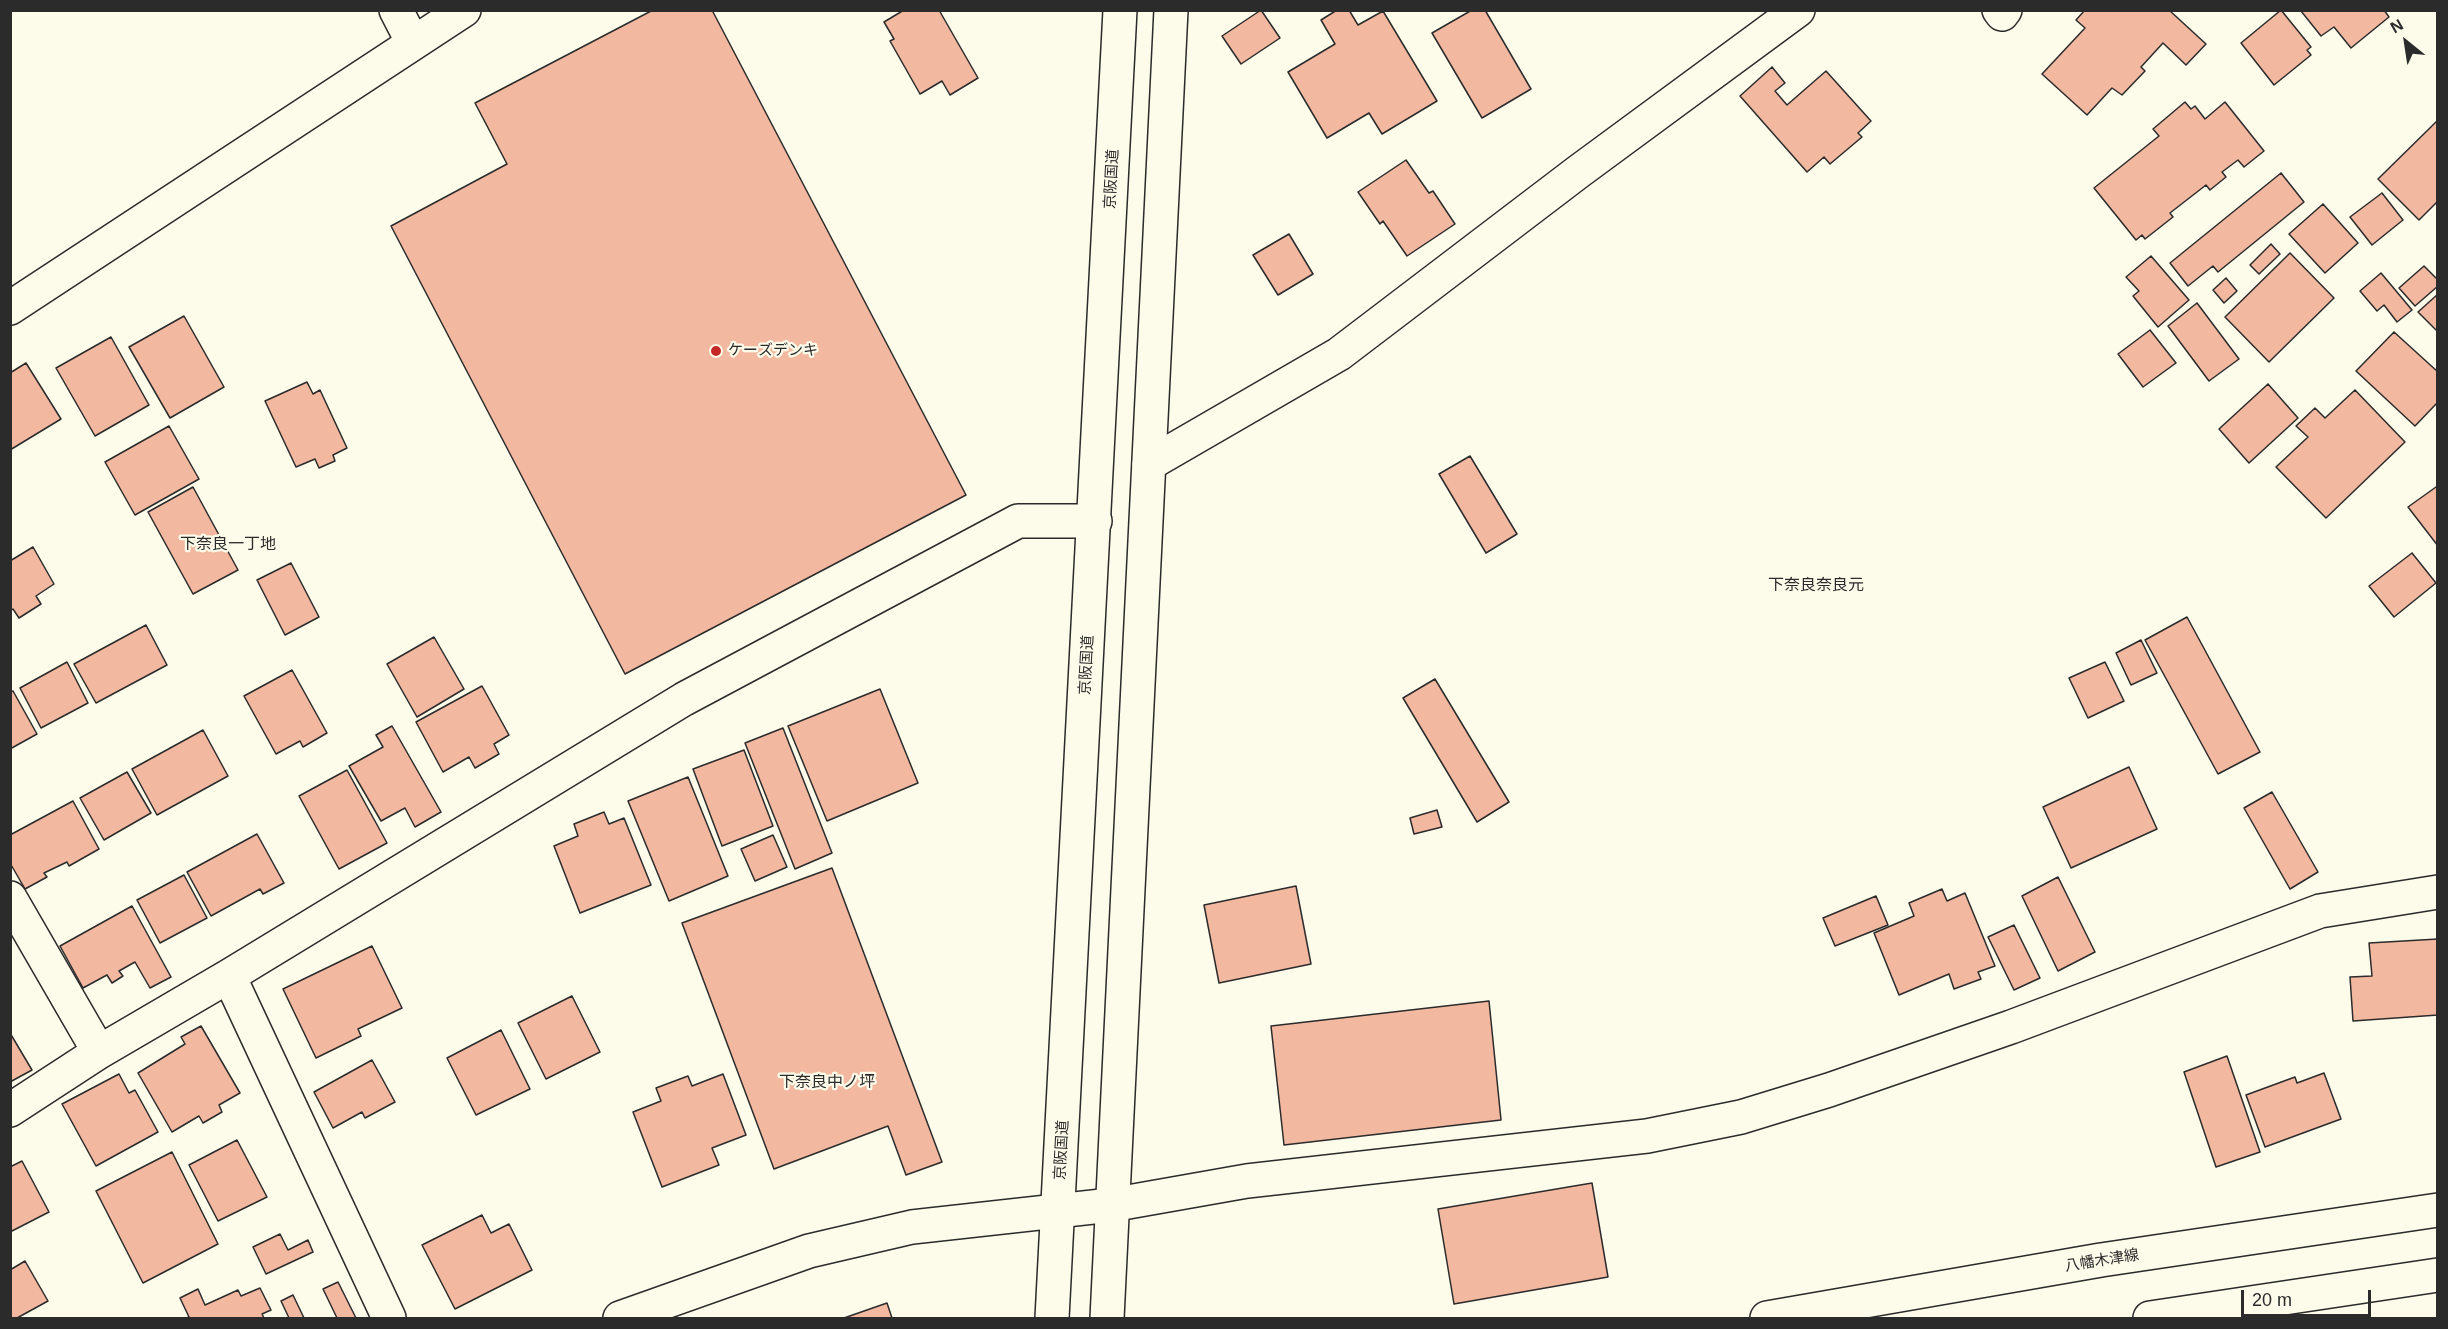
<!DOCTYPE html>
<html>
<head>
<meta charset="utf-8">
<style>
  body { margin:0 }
  #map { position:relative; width:2448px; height:1329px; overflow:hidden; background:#fdfbea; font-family:Helvetica,sans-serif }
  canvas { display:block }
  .frame { position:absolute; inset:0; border:12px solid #2b2b2b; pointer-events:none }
  .north { position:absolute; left:2376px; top:12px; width:60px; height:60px; -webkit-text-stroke:4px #fdfbea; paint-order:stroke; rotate:330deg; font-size:16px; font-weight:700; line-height:24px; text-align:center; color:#2b2b2b }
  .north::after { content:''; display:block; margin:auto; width:21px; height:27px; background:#2b2b2b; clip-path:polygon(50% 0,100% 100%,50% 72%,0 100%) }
  .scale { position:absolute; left:2241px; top:1290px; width:130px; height:27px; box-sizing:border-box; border:3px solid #2b2b2b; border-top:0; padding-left:8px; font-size:18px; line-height:21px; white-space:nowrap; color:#2b2b2b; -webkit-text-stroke:4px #fdfbea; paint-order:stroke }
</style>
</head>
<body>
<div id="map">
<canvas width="2448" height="1329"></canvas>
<div class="frame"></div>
<div class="north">N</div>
<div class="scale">20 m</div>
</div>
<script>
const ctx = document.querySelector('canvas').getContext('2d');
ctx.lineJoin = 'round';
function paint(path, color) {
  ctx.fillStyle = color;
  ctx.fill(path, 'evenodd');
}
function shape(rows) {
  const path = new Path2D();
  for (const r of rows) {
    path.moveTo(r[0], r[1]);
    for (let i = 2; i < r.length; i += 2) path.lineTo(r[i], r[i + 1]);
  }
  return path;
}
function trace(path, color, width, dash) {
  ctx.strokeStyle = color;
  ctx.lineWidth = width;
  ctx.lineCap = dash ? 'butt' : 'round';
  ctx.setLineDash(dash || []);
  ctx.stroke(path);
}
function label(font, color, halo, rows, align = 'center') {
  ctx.font = font + ' Helvetica,"Noto Sans JP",sans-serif';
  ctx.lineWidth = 4.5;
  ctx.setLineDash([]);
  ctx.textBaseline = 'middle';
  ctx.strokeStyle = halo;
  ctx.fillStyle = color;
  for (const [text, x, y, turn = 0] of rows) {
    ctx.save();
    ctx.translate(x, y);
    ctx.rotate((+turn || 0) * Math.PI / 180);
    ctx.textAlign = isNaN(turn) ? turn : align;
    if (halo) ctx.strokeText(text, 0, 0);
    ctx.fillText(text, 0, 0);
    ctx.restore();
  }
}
const building = shape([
  [653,10,712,10,966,495,625,674,391,226,507,164,475,103,653,10],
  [904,10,939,10,978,78,950,95,942,81,920,94,890,41,894,39,884,22,904,10],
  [1261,10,1280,38,1241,64,1222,36,1261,10],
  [1337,10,1349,10,1358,25,1383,11,1437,101,1382,134,1369,113,1327,138,1288,72,1335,44,1321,20,1337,10],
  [1472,10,1485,10,1531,89,1482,118,1432,33,1472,10],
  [2085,10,2169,10,2206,44,2186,65,2163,43,2141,67,2145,71,2122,95,2112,88,2087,115,2042,74,2085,28,2076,20,2085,10],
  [2281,10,2311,47,2307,50,2311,55,2274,85,2241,43,2281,10],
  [2384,10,2389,17,2351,48,2334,27,2321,36,2301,11,2384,10],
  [1772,67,1785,83,1775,91,1787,105,1826,71,1871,121,1858,133,1862,137,1830,164,1824,157,1807,172,1740,96,1772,67],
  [2185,102,2191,109,2195,106,2205,119,2225,102,2264,151,2244,167,2238,160,2222,172,2226,177,2210,190,2206,185,2170,213,2173,217,2145,239,2142,235,2136,240,2094,188,2159,136,2153,129,2185,102],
  [2438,120,2438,201,2419,220,2378,179,2438,120],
  [1406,160,1429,193,1433,191,1455,224,1407,256,1383,221,1380,224,1358,192,1406,160],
  [2281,173,2304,202,2218,272,2213,266,2188,286,2170,263,2281,173],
  [2382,193,2403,220,2372,245,2350,217,2382,193],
  [2323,204,2358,243,2325,273,2289,234,2323,204],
  [1289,234,1313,274,1278,295,1253,255,1289,234],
  [2271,244,2280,254,2259,274,2250,265,2271,244],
  [2290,253,2334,298,2269,362,2225,317,2290,253],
  [2151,256,2189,300,2158,327,2133,296,2139,291,2126,277,2151,256],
  [2424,266,2438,280,2438,286,2415,306,2399,288,2424,266],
  [2381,273,2412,310,2397,322,2384,305,2377,311,2360,291,2381,273],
  [2226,278,2237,291,2224,303,2213,290,2226,278],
  [2438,294,2438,332,2418,312,2438,294],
  [2197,303,2239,359,2209,381,2168,326,2197,303],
  [184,316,224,387,170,418,129,347,184,316],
  [2150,330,2176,363,2143,387,2118,354,2150,330],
  [2394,332,2438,372,2438,402,2415,426,2356,371,2394,332],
  [111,337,149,405,95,436,56,368,111,337],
  [26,363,61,419,10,450,10,373,26,363],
  [307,382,313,394,320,390,347,448,333,455,335,461,319,468,315,459,296,467,265,401,307,382],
  [2268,384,2298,418,2249,463,2219,429,2268,384],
  [2355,390,2405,442,2326,518,2276,467,2308,437,2296,426,2315,408,2325,418,2355,390],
  [169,426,199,479,135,515,105,462,169,426],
  [1470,456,1517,534,1486,553,1439,474,1470,456],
  [193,487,238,570,193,594,148,512,193,487],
  [2436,487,2438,489,2438,546,2408,507,2436,487],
  [33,547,54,584,36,596,41,604,19,618,13,609,10,611,10,561,33,547],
  [2412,553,2436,583,2394,617,2369,586,2412,553],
  [291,563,319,617,285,635,257,580,291,563],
  [2187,617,2260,752,2218,774,2145,640,2187,617],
  [146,625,167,665,96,703,74,664,146,625],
  [434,637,464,689,417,717,387,664,434,637],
  [2141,640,2157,673,2131,685,2116,653,2141,640],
  [67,662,88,703,41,728,20,688,67,662],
  [2105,662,2124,701,2088,718,2069,678,2105,662],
  [292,670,327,733,303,747,300,741,276,754,244,696,292,670],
  [1435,679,1509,802,1477,822,1403,698,1435,679],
  [482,686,509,735,494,744,499,754,475,768,469,757,443,772,416,722,482,686],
  [880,689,918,783,827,821,788,726,880,689],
  [13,691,37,734,10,749,10,692,13,691],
  [392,726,441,812,415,827,405,808,381,821,349,766,383,747,376,735,392,726],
  [783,728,832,853,795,869,745,743,783,728],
  [203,730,228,776,157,815,132,769,203,730],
  [744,750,773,826,722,846,693,769,744,750],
  [2129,767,2157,829,2071,868,2043,807,2129,767],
  [347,770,387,843,339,869,299,796,347,770],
  [127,772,151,813,104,840,80,798,127,772],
  [688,777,728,876,669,901,628,801,688,777],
  [2272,792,2318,872,2290,889,2244,808,2272,792],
  [73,801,99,849,69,866,67,862,44,873,47,877,25,889,10,863,10,835,73,801],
  [1437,810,1442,827,1414,834,1410,818,1437,810],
  [604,812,609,824,624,818,651,885,580,913,554,846,578,836,574,824,604,812],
  [257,834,284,883,263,894,260,889,211,916,187,872,257,834],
  [773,835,787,867,755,881,741,849,773,835],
  [832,868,942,1162,906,1175,888,1126,774,1169,682,923,832,868],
  [184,875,207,918,160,943,137,900,184,875],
  [2058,877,2095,952,2058,971,2022,896,2058,877],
  [1296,886,1311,964,1219,983,1204,905,1296,886],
  [1942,889,1947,901,1965,893,1995,966,1978,972,1981,979,1954,989,1949,974,1899,995,1874,933,1914,916,1909,903,1942,889],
  [1876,896,1888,925,1835,946,1823,918,1876,896],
  [132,906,171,977,150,988,135,962,119,971,123,976,112,983,107,975,83,988,60,946,132,906],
  [2014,925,2040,978,2014,990,1988,937,2014,925],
  [2438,939,2438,1015,2353,1021,2350,977,2372,976,2369,943,2438,939],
  [372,946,402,1008,358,1029,361,1036,316,1058,283,989,372,946],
  [572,996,600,1052,546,1079,518,1023,572,996],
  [1489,1001,1501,1120,1284,1145,1271,1026,1489,1001],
  [201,1026,240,1093,219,1105,222,1112,203,1123,199,1116,172,1132,138,1073,185,1044,181,1037,201,1026],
  [501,1030,530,1089,476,1115,447,1058,501,1030],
  [10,1033,32,1070,10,1082,10,1033],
  [2227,1056,2260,1152,2216,1167,2184,1072,2227,1056],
  [372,1060,395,1102,365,1118,362,1112,333,1128,314,1092,372,1060],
  [2324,1073,2341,1119,2265,1147,2246,1095,2295,1077,2297,1083,2324,1073],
  [119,1074,129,1093,135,1090,158,1132,96,1166,62,1104,119,1074],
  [723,1074,746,1135,712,1148,719,1165,662,1187,633,1112,661,1101,656,1088,688,1076,692,1086,723,1074],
  [237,1140,267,1197,218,1221,189,1165,237,1140],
  [172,1152,218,1244,143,1283,96,1191,172,1152],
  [22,1161,49,1212,10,1232,10,1167,22,1161],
  [1592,1183,1608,1277,1454,1304,1438,1209,1592,1183],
  [482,1215,491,1233,509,1224,532,1270,455,1309,422,1245,482,1215],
  [280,1234,288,1250,308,1240,313,1252,266,1274,253,1247,280,1234],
  [25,1261,48,1301,17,1318,10,1318,10,1270,25,1261],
  [338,1282,356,1318,337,1318,323,1289,338,1282],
  [260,1288,271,1310,262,1314,264,1318,186,1318,189,1317,180,1298,198,1289,205,1305,238,1290,241,1296,260,1288],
  [293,1295,304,1318,289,1318,281,1301,293,1295],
  [887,1303,892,1318,844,1318,887,1303]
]);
paint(building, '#f2b8a0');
trace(building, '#2b2b2b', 1.5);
const minor = shape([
  [396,10,413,43],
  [1999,10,2002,14,2005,10],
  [10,308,464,10],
  [1149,464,1339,354,1578,172,1798,10],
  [10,898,99,1052],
  [229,976,389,1318],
  [10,1110,99,1052,229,976,684,699,1018,521,1095,521],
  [1111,1205,1247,1181,1647,1136,1741,1117,1829,1090,2011,1027,2320,911,2438,892]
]);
const tertiary = shape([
  [620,1318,809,1251,912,1227,1111,1205]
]);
const primary = shape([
  [1767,1318,2101,1260,2438,1210],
  [2150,1318,2438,1275]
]);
const trunk = shape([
  [1052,1318,1120,10],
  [1107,1318,1171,10]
]);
trace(minor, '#2b2b2b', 36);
trace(tertiary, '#2b2b2b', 36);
trace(primary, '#2b2b2b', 36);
trace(trunk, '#2b2b2b', 36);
trace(minor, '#fdfbea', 33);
trace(tertiary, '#fdfbea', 33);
trace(primary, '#fdfbea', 33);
trace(trunk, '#fdfbea', 33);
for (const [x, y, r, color] of [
  [716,351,6,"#c62828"]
]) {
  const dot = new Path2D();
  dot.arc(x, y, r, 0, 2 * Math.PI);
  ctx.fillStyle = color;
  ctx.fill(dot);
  trace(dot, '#fdfbea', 2);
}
label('15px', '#2b2b2b', '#fdfbea', [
  ["京阪国道",1112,179,-87],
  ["京阪国道",1087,665,-87],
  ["京阪国道",1062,1150,-87],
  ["八幡木津線",2102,1261,-9]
]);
label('15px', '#2b2b2b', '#fdfbea', [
  ["ケーズデンキ",728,351]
], 'left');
label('16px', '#2b2b2b', '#fdfbea', [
  ["下奈良一丁地",228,545],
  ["下奈良奈良元",1816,586],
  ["下奈良中ノ坪",827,1083]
]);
</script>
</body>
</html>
